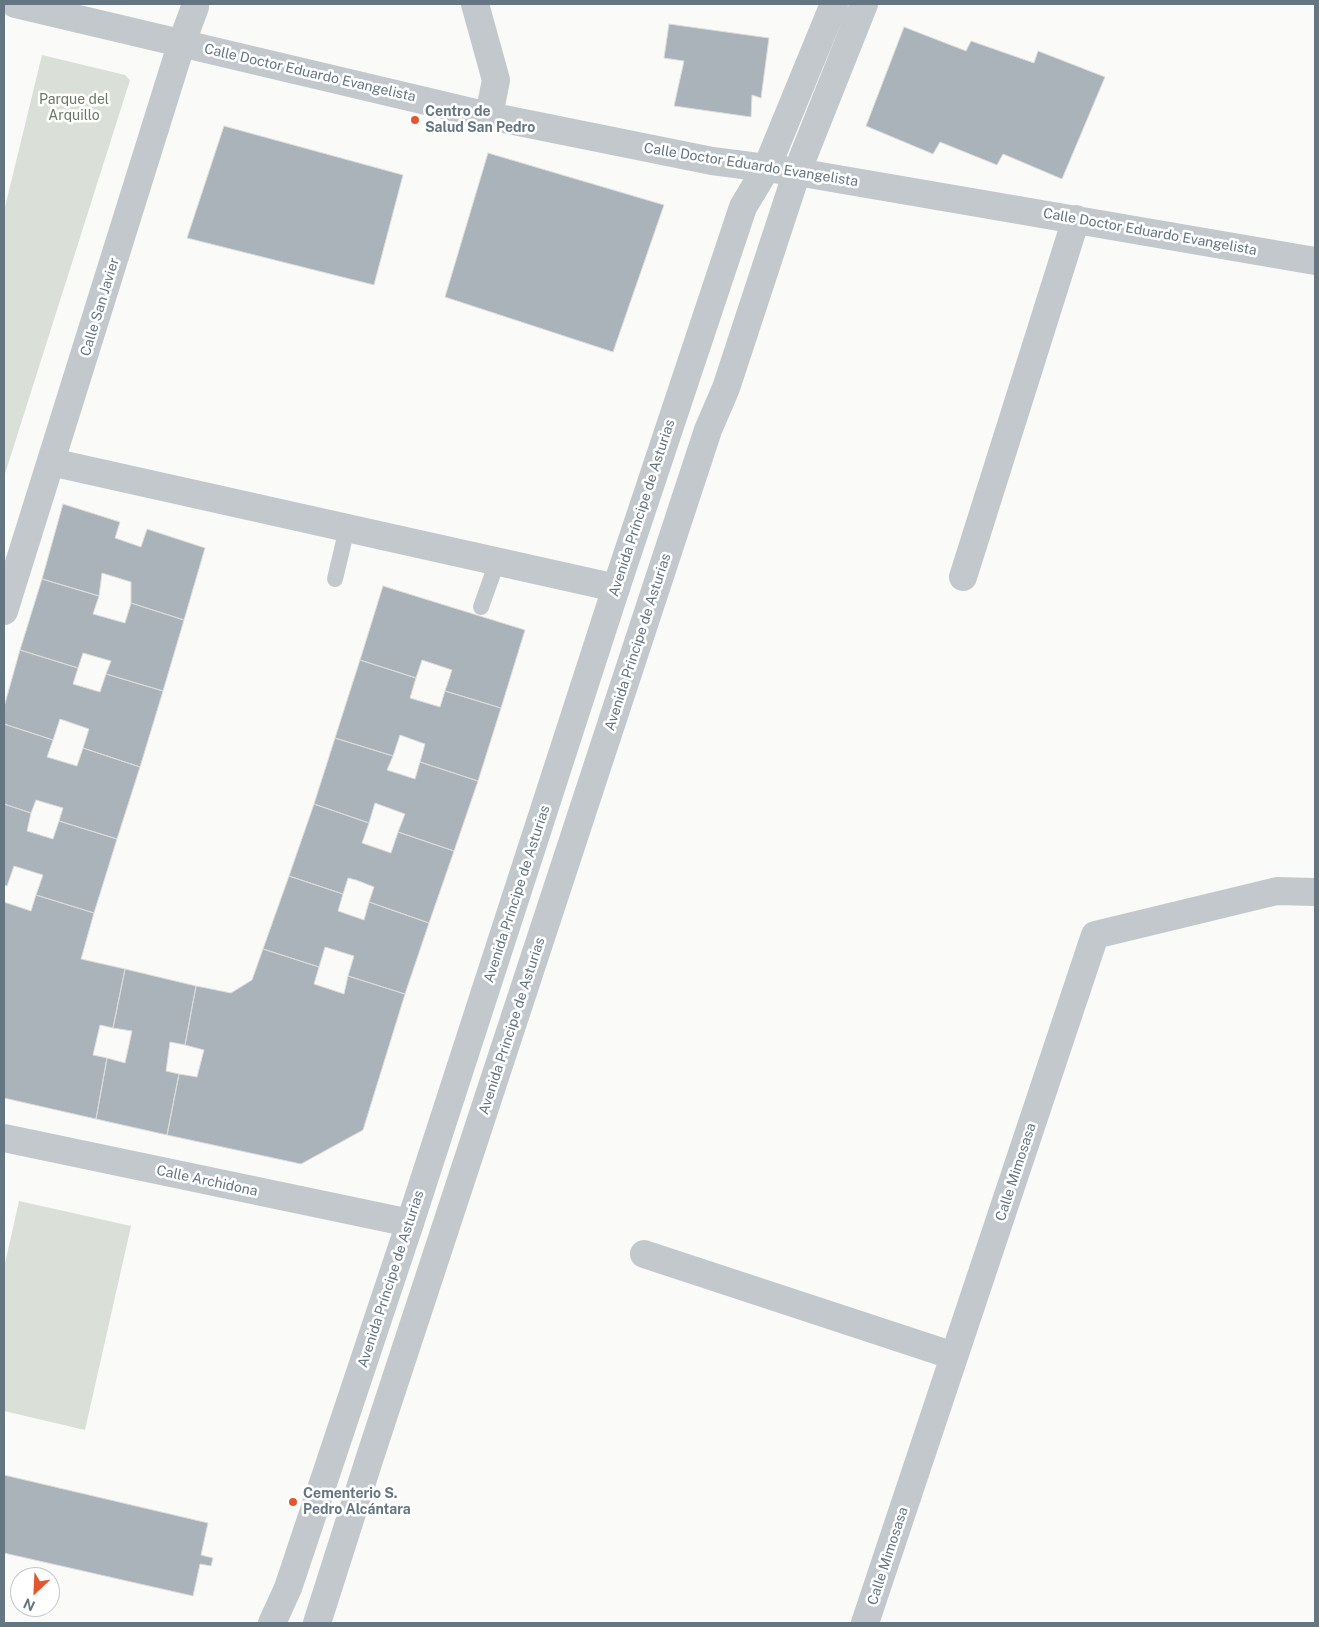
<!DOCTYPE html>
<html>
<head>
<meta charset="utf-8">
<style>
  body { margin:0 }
  #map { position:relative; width:1319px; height:1627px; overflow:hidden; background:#fafaf8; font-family:"Public Sans",sans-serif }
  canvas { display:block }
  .frame { position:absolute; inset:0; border:5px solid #657683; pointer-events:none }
  .north { position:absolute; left:10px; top:1567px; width:50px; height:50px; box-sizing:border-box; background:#fff; border:1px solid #c1c8cd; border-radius:50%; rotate:205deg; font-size:14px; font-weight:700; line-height:20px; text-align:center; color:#657683 }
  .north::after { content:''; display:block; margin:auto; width:18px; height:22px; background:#e4572e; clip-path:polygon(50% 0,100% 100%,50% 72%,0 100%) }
</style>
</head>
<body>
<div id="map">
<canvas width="1319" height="1627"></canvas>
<div class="frame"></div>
<div class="north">N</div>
</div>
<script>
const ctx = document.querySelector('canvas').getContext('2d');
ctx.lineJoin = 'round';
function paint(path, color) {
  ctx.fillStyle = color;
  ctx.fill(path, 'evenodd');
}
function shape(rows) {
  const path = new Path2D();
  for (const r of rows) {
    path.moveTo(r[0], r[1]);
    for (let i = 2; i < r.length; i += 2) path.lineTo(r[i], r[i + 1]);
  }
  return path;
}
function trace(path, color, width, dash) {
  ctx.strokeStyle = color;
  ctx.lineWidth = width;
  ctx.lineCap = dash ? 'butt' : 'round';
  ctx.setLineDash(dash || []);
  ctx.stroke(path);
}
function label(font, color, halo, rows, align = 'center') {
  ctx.font = font + ' "Public Sans",sans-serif';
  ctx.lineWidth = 5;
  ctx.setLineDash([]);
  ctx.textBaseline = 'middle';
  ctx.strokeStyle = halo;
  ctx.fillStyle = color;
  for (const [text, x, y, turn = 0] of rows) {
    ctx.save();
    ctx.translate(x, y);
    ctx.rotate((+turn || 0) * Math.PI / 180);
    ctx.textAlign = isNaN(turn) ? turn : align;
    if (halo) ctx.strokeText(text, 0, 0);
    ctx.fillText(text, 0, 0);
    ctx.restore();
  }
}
paint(shape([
  [42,55,125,75,130,80,4,477,4,211],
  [19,1201,131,1226,85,1430,4,1411,4,1268]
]), '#dadfd7');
const building = shape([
  [669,24,769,38,761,98,752,95,751,117,674,106,684,61,664,58,669,24],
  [904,27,966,51,971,41,1034,63,1038,51,1105,77,1062,179,1003,154,997,165,940,142,933,154,866,126,904,27],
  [224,126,403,175,374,285,187,238,224,126],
  [488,153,664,205,613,352,445,297,488,153],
  [63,504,120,522,115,538,141,547,147,529,205,548,184,620,131,603,131,582,102,573,99,596,42,579,63,504],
  [42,579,99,596,93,614,125,623,131,603,184,620,163,691,106,674,111,661,83,653,78,668,20,650,42,579],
  [383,586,525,630,501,708,445,691,452,670,422,660,416,678,360,660,383,586],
  [20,650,78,668,73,684,100,692,106,674,163,691,140,767,83,748,89,729,60,719,53,740,4,724,4,707,20,650],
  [360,660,416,678,410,698,440,707,445,691,501,708,478,781,420,762,425,744,400,735,393,756,335,738,360,660],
  [4,724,53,740,47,757,77,766,83,748,140,767,117,839,59,821,63,808,36,800,31,813,4,804,4,724],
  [335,738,393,756,387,770,415,779,420,762,478,781,454,851,398,832,405,814,375,803,369,823,314,804,335,738],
  [4,804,31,813,27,831,53,839,59,821,117,839,94,913,36,895,43,875,14,866,7,886,4,885,4,804],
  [314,804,369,823,362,843,391,853,398,832,454,851,429,923,369,902,374,887,356,880,348,878,343,894,289,876,314,804],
  [289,876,343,894,338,911,364,920,369,902,429,923,405,994,348,976,354,956,325,947,319,967,263,949,289,876],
  [36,895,94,913,81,959,125,969,113,1028,100,1025,93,1055,107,1058,96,1119,4,1098,4,902,31,911,36,895],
  [263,949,319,967,314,984,344,994,348,976,405,994,363,1130,301,1164,167,1135,179,1074,197,1077,204,1050,185,1045,196,986,231,993,252,980,263,949],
  [125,969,196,986,185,1045,170,1042,166,1071,179,1074,167,1135,96,1119,107,1058,125,1063,132,1031,113,1028,125,969],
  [4,1475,208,1523,201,1555,213,1558,211,1566,200,1564,193,1596,4,1553,4,1475]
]);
paint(building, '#aab3b9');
trace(building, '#dcdcda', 1);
trace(shape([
  [335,579,347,528],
  [481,607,497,562]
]), '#c3c8cc', 16);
trace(shape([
  [15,4,489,116,712,161,797,172,1315,261],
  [475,4,496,80,489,116],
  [51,462,616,588],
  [963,577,1076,219],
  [4,611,182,42,195,7,195,4],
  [4,1138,410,1223],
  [644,1254,954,1356],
  [865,1623,1095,935,1277,891,1315,892]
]), '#c3c8cc', 28);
trace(shape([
  [272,1623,288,1588,410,1223,616,588,743,207,767,167,834,4],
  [317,1623,370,1457,708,430,726,388,797,172,864,4]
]), '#c3c8cc', 28);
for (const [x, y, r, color] of [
  [415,120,5,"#e4572e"],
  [293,1502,5,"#e4572e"]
]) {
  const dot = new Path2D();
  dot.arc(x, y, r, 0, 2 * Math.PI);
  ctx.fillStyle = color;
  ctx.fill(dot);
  trace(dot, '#fff', 2);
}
label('14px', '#657683', '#fff', [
  ["Calle Doctor Eduardo Evangelista",310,73,13],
  ["Calle Doctor Eduardo Evangelista",751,165,9],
  ["Calle Doctor Eduardo Evangelista",1150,232,10],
  ["Calle San Javier",100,307,-73],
  ["Avenida Príncipe de Asturias",642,508,-72],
  ["Avenida Principe de Asturias",638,642,-72],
  ["Avenida Príncipe de Asturias",517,894,-72],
  ["Avenida Principe de Asturias",512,1026,-72],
  ["Calle Mimosasa",1016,1172,-72],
  ["Calle Archidona",207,1181,12],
  ["Avenida Príncipe de Asturias",391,1279,-72],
  ["Calle Mimosasa",888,1556,-72]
]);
label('14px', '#687a64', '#fff', [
  ["Parque del",74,100],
  ["Arquillo",74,116]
]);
label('bold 14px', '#657683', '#fff', [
  ["Centro de",425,112],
  ["Salud San Pedro",425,128],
  ["Cementerio S.",303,1494],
  ["Pedro Alcántara",303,1510]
], 'left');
</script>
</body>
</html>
